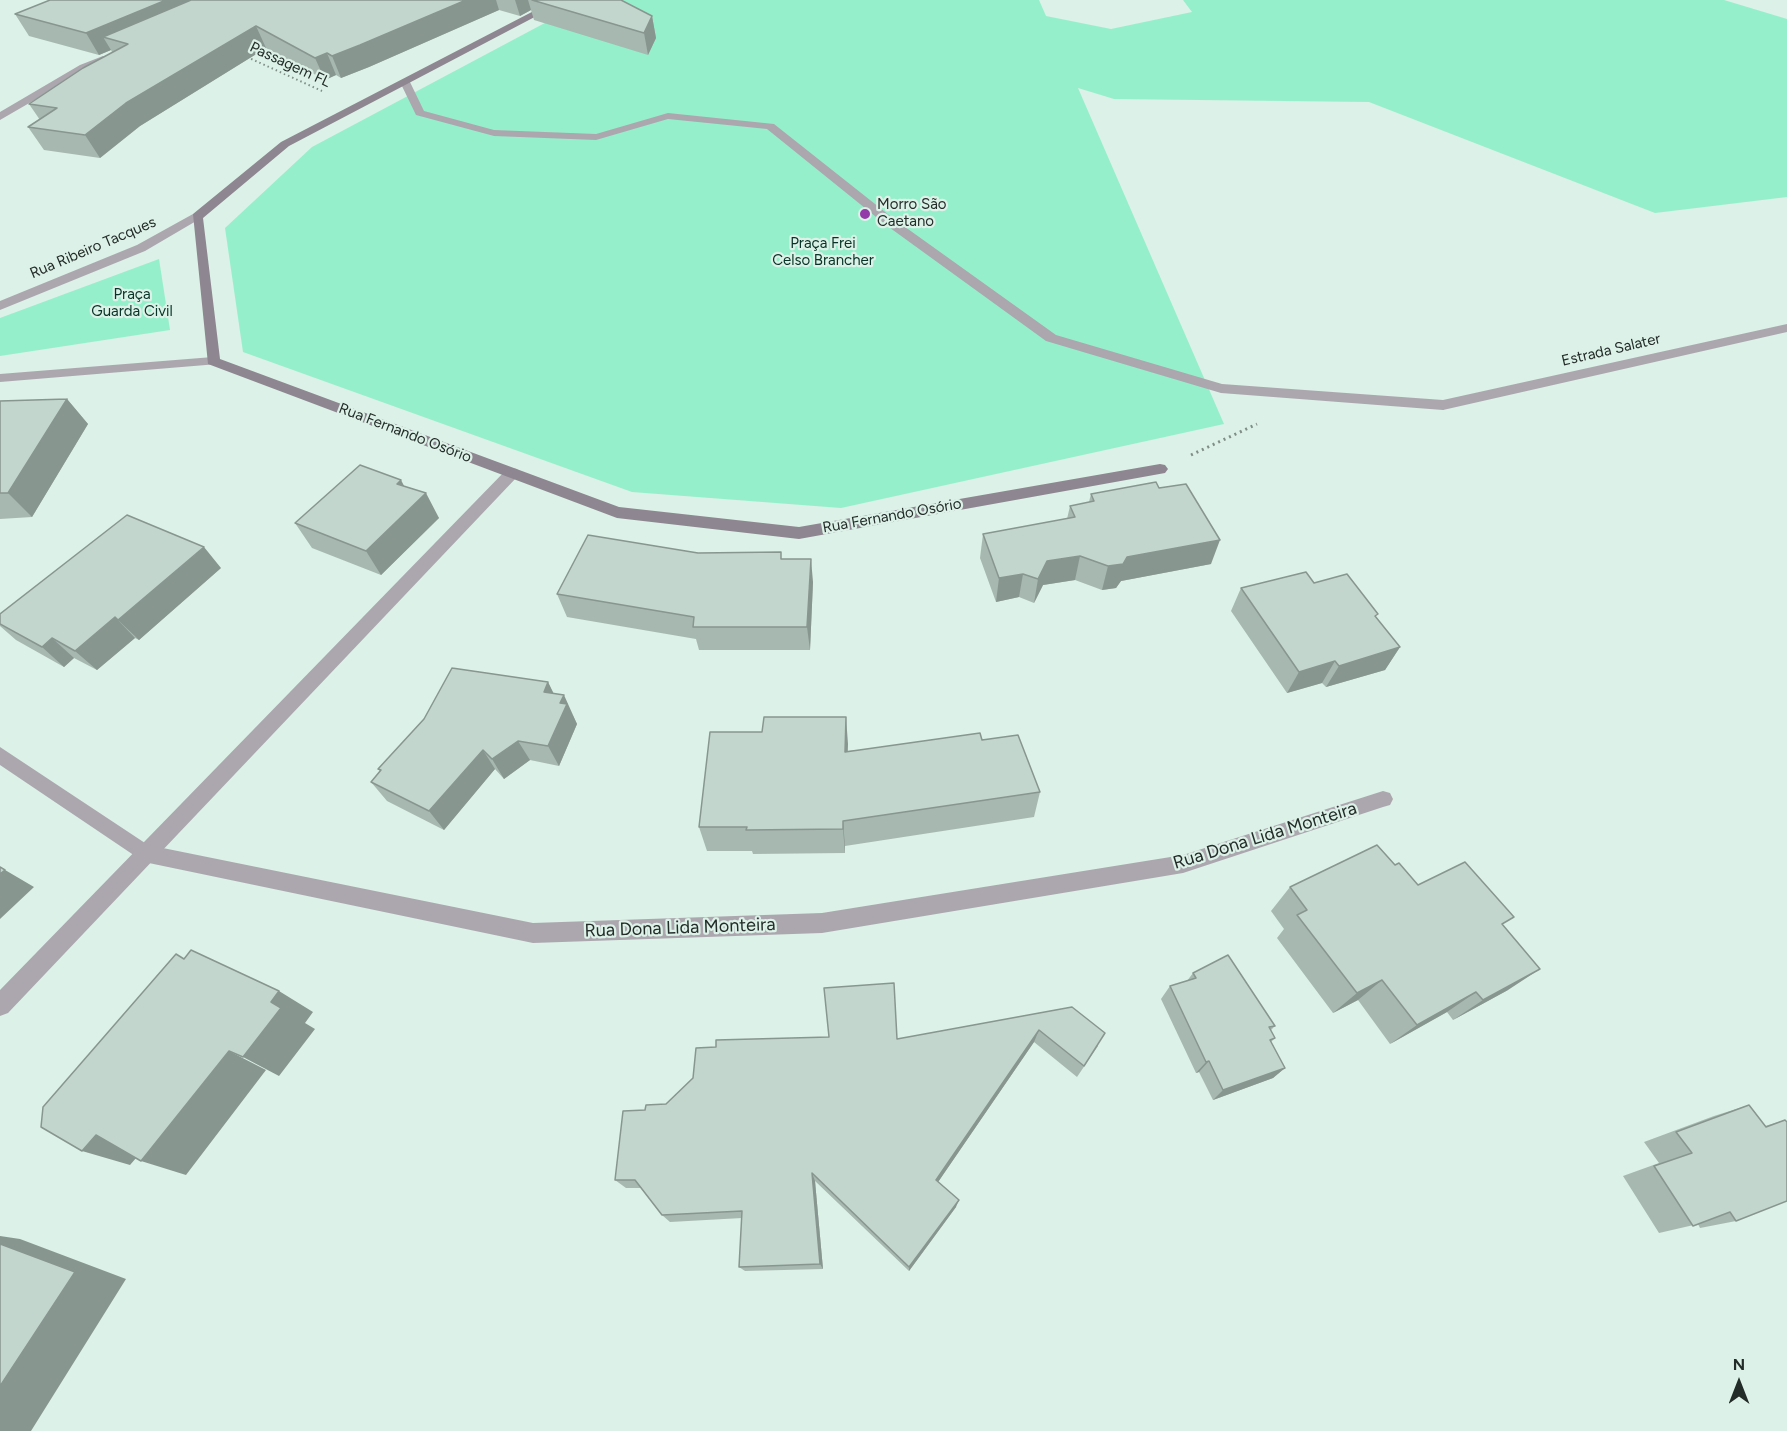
<!DOCTYPE html>
<html>
<head>
<meta charset="utf-8">
<style>
  body { margin:0 }
  #map { position:relative; width:1787px; height:1431px; overflow:hidden; background:#dcf1e7; font-family:Figtree,sans-serif }
  canvas { display:block }
  .north { position:absolute; left:1709px; top:1353px; width:60px; height:60px; -webkit-text-stroke:4px #dcf1e7; paint-order:stroke; rotate:0deg; font-size:16px; font-weight:700; line-height:24px; text-align:center; color:#242c29 }
  .north::after { content:''; display:block; margin:auto; width:21px; height:27px; background:#242c29; clip-path:polygon(50% 0,100% 100%,50% 72%,0 100%) }
</style>
</head>
<body>
<div id="map">
<canvas width="1787" height="1431"></canvas>
<div class="north">N</div>
</div>
<script>
const ctx = document.querySelector('canvas').getContext('2d');
ctx.lineJoin = 'round';
function paint(path, color) {
  ctx.fillStyle = color;
  ctx.fill(path, 'evenodd');
}
function shape(rows) {
  const path = new Path2D();
  for (const r of rows) {
    path.moveTo(r[0], r[1]);
    for (let i = 2; i < r.length; i += 2) path.lineTo(r[i], r[i + 1]);
  }
  return path;
}
function trace(path, color, width, dash) {
  ctx.strokeStyle = color;
  ctx.lineWidth = width;
  ctx.lineCap = dash ? 'butt' : 'round';
  ctx.setLineDash(dash || []);
  ctx.stroke(path);
}
function label(font, color, halo, rows, align = 'center') {
  ctx.font = font + ' Figtree,sans-serif';
  ctx.lineWidth = 4.5;
  ctx.setLineDash([]);
  ctx.textBaseline = 'middle';
  ctx.strokeStyle = halo;
  ctx.fillStyle = color;
  for (const [text, x, y, turn = 0] of rows) {
    ctx.save();
    ctx.translate(x, y);
    ctx.rotate((+turn || 0) * Math.PI / 180);
    ctx.textAlign = isNaN(turn) ? turn : align;
    if (halo) ctx.strokeText(text, 0, 0);
    ctx.fillText(text, 0, 0);
    ctx.restore();
  }
}
paint(shape([
  [588,0,1039,0,1046,16,1111,29,1192,12,1183,0,1724,0,1787,19,1787,197,1655,213,1369,102,1114,99,1078,88,1224,424,841,508,632,492,243,352,225,228,312,147],
  [159,259,170,330,0,356,0,318]
]), '#96efcb');
trace(shape([
  [247,57,322,91]
]), '#7f8e87', 2, [1.5, 3]);
trace(shape([
  [1191,455,1257,424]
]), '#7f8e87', 3, [2, 4]);
paint(shape([
  [401,80,409,80,424,111,494,130,596,134,668,113,774,124,894,219,1056,335,1222,384,1443,400,1450,405,1443,410,1221,393,1046,341,886,225,767,129,668,119,596,140,494,136,416,115,400,82,401,80],
  [512,468,517,469,520,473,517,477,8,1013,0,1016,0,990,507,469,512,468]
]), '#aca7ae');
paint(shape([
  [103,56,108,59,107,61,88,69,0,120,0,112,80,65,103,56],
  [193,214,203,217,145,251,0,310,0,301,137,245,193,214],
  [1787,324,1787,332,1443,410,1436,405,1443,400,1787,324],
  [213,357,220,361,218,364,0,382,0,374,213,357],
  [0,747,148,845,533,923,822,913,1183,855,1383,791,1390,793,1393,799,1390,805,1383,807,1183,873,822,933,533,943,144,862,0,765,0,747]
]), '#aca7ae');
paint(shape([
  [555,0,567,0,289,146,203,218,220,359,619,507,799,527,1160,464,1165,465,1168,469,1165,473,799,539,617,518,208,364,193,214,281,142,555,0]
]), '#8e8690');
paint(shape([
  [50,0,621,0,652,16,656,38,648,55,534,20,531,10,520,16,499,10,369,67,341,78,336,75,325,80,266,48,140,126,100,158,44,150,28,127,40,120,29,104,112,52,111,50,99,55,29,36,15,14],
  [67,399,88,424,32,517,0,519,0,401],
  [404,486,439,518,381,575,312,548,295,523],
  [1159,488,1211,564,1121,581,1116,588,1102,590,1075,580,1043,585,1034,603,1019,597,996,602,980,558,983,534,1067,519,1070,506,1089,502,1091,494],
  [698,553,782,559,813,582,810,650,699,650,696,639,567,617,557,594],
  [221,568,139,640,135,638,97,670,74,658,64,667,16,640,0,626,0,614],
  [1314,583,1376,617,1400,647,1385,670,1326,687,1322,683,1287,693,1231,611,1241,588],
  [548,682,554,694,573,716,577,724,559,766,530,760,504,779,495,769,444,830,387,801,371,782,380,771,378,769],
  [846,717,847,751,982,740,1040,792,1034,817,845,846,845,853,753,854,752,851,707,851,699,827,762,732],
  [1395,865,1418,885,1503,925,1508,990,1453,1020,1447,1012,1390,1044,1358,1000,1333,1013,1277,938,1284,929,1271,911,1290,887],
  [1193,973,1275,1026,1271,1030,1275,1038,1271,1042,1285,1068,1273,1078,1213,1100,1199,1072,1196,1073,1161,999,1170,986,1187,981],
  [1072,1007,1098,1046,1077,1077,1034,1042,938,1182,956,1207,909,1271,815,1181,823,1269,745,1271,739,1267,742,1218,670,1222,662,1215,641,1188,626,1188,615,1180,645,1110,897,1039],
  [1749,1105,1765,1126,1785,1120,1736,1221,1700,1228,1698,1224,1659,1233,1623,1176,1659,1163,1644,1142,1714,1116]
]), '#a7b8b0');
paint(shape([
  [166,0,228,0,103,37,111,50,99,55,86,33],
  [466,0,496,0,499,10,369,67,341,78,332,56],
  [515,0,528,0,531,10,520,16],
  [652,16,656,38,648,55,644,33],
  [256,26,266,48,140,126,100,158,85,135,126,103],
  [327,53,336,75,325,80,315,58],
  [67,399,88,424,32,517,8,493],
  [401,480,414,505,397,484],
  [426,493,439,518,381,575,366,551],
  [1220,540,1211,564,1121,581,1116,588,1102,590,1108,566,1127,557],
  [204,547,221,568,139,640,118,620],
  [1080,556,1075,580,1043,585,1034,603,1038,579,1047,561],
  [811,559,813,582,810,650,807,627],
  [1023,574,1019,597,996,602,999,578],
  [115,617,135,638,97,670,75,651],
  [52,638,74,658,64,667,42,647],
  [1400,647,1385,670,1326,687,1339,666],
  [1335,661,1322,683,1287,693,1299,672],
  [548,682,558,703,544,692],
  [564,695,577,724,559,766,548,746,560,703],
  [846,717,848,744,847,778,845,752],
  [518,741,530,760,504,779,492,759],
  [483,750,495,769,444,830,429,811],
  [843,821,845,846,845,853,843,829],
  [0,867,34,887,0,919],
  [1540,969,1508,990,1453,1020,1483,1000],
  [1382,980,1358,1000,1333,1013,1357,993],
  [279,991,313,1012,305,1023,315,1029,279,1076,243,1057,271,1002],
  [1476,992,1447,1012,1390,1044,1417,1025],
  [1039,1030,1034,1042,934,1188,936,1180],
  [229,1051,266,1070,186,1175,141,1161],
  [1209,1061,1199,1072,1196,1073,1206,1062],
  [1285,1068,1273,1078,1213,1100,1223,1090],
  [96,1135,143,1150,130,1165,82,1151],
  [812,1173,815,1181,823,1269,820,1264],
  [959,1200,956,1207,909,1271,909,1267],
  [0,1236,20,1239,126,1279,31,1431,0,1431]
]), '#889690');
const building = shape([
  [50,0,166,0,86,33,15,14,50,0],
  [191,0,466,0,360,45,332,56,327,53,315,58,256,26,126,103,85,135,28,127,57,108,29,104,83,68,128,44,103,37,191,0],
  [532,0,621,0,652,16,644,33,532,0],
  [67,399,8,493,0,493,0,401,67,399],
  [360,465,401,480,397,484,426,493,366,551,295,523,360,465],
  [1156,482,1159,488,1186,484,1220,540,1127,557,1123,564,1108,566,1080,556,1047,561,1038,579,1023,574,999,578,983,534,1075,517,1070,506,1094,501,1091,494,1156,482],
  [127,515,204,547,118,620,115,617,75,651,52,638,42,647,0,624,0,614,127,515],
  [588,535,698,553,781,552,781,559,811,559,807,627,693,627,694,617,557,594,588,535],
  [1306,572,1314,583,1347,574,1378,614,1375,616,1400,647,1339,666,1335,661,1299,672,1241,588,1306,572],
  [452,668,548,682,544,692,564,695,560,703,567,704,548,746,518,741,492,759,483,750,429,811,371,782,381,770,378,769,424,719,452,668],
  [764,717,846,717,845,752,980,733,982,740,1018,735,1040,792,843,821,843,829,746,830,747,827,699,827,710,732,762,732,764,717],
  [1377,845,1395,865,1399,863,1418,885,1465,862,1514,917,1502,924,1540,969,1483,1000,1476,992,1417,1025,1382,980,1357,993,1297,915,1307,910,1290,887,1377,845],
  [0,867,5,870,0,874,0,867],
  [191,950,279,991,271,1002,281,1008,243,1057,229,1051,141,1161,96,1135,82,1151,41,1127,43,1107,176,954,184,959,191,950],
  [1228,955,1275,1026,1269,1027,1275,1038,1270,1040,1285,1068,1223,1090,1209,1061,1206,1062,1170,986,1196,978,1193,973,1228,955],
  [894,983,897,1039,1072,1007,1105,1033,1084,1066,1039,1030,936,1180,959,1200,909,1267,812,1173,820,1264,739,1267,742,1211,662,1215,635,1180,615,1180,623,1111,645,1110,646,1105,666,1104,693,1078,696,1048,716,1047,716,1040,829,1037,824,988,894,983],
  [1749,1105,1766,1127,1785,1120,1787,1122,1787,1201,1736,1221,1730,1212,1693,1226,1654,1166,1692,1153,1676,1132,1749,1105],
  [0,1244,75,1272,0,1386,0,1244]
]);
paint(building, '#c2d6cd');
trace(building, '#889690', 1.5);
for (const [x, y, r, color] of [
  [865,214,6,"#933ca9"]
]) {
  const dot = new Path2D();
  dot.arc(x, y, r, 0, 2 * Math.PI);
  ctx.fillStyle = color;
  ctx.fill(dot);
  trace(dot, '#dcf1e7', 2);
}
label('15px', '#242c29', '#dcf1e7', [
  ["Passagem FL",290,65,25],
  ["Rua Ribeiro Tacques",93,248,-23],
  ["Estrada Salater",1611,350,-13],
  ["Rua Fernando Osório",405,433,21],
  ["Rua Fernando Osório",892,516,-10]
]);
label('15px', '#242c29', '#dcf1e7', [
  ["Morro São",877,205],
  ["Caetano",877,222]
], 'left');
label('15px', '#073426', '#dcf1e7', [
  ["Praça Frei",823,244],
  ["Celso Brancher",823,261],
  ["Praça",132,295],
  ["Guarda Civil",132,312]
]);
label('18px', '#242c29', '#dcf1e7', [
  ["Rua Dona Lida Monteira",1265,836,-17],
  ["Rua Dona Lida Monteira",680,928,-2]
]);
</script>
</body>
</html>
